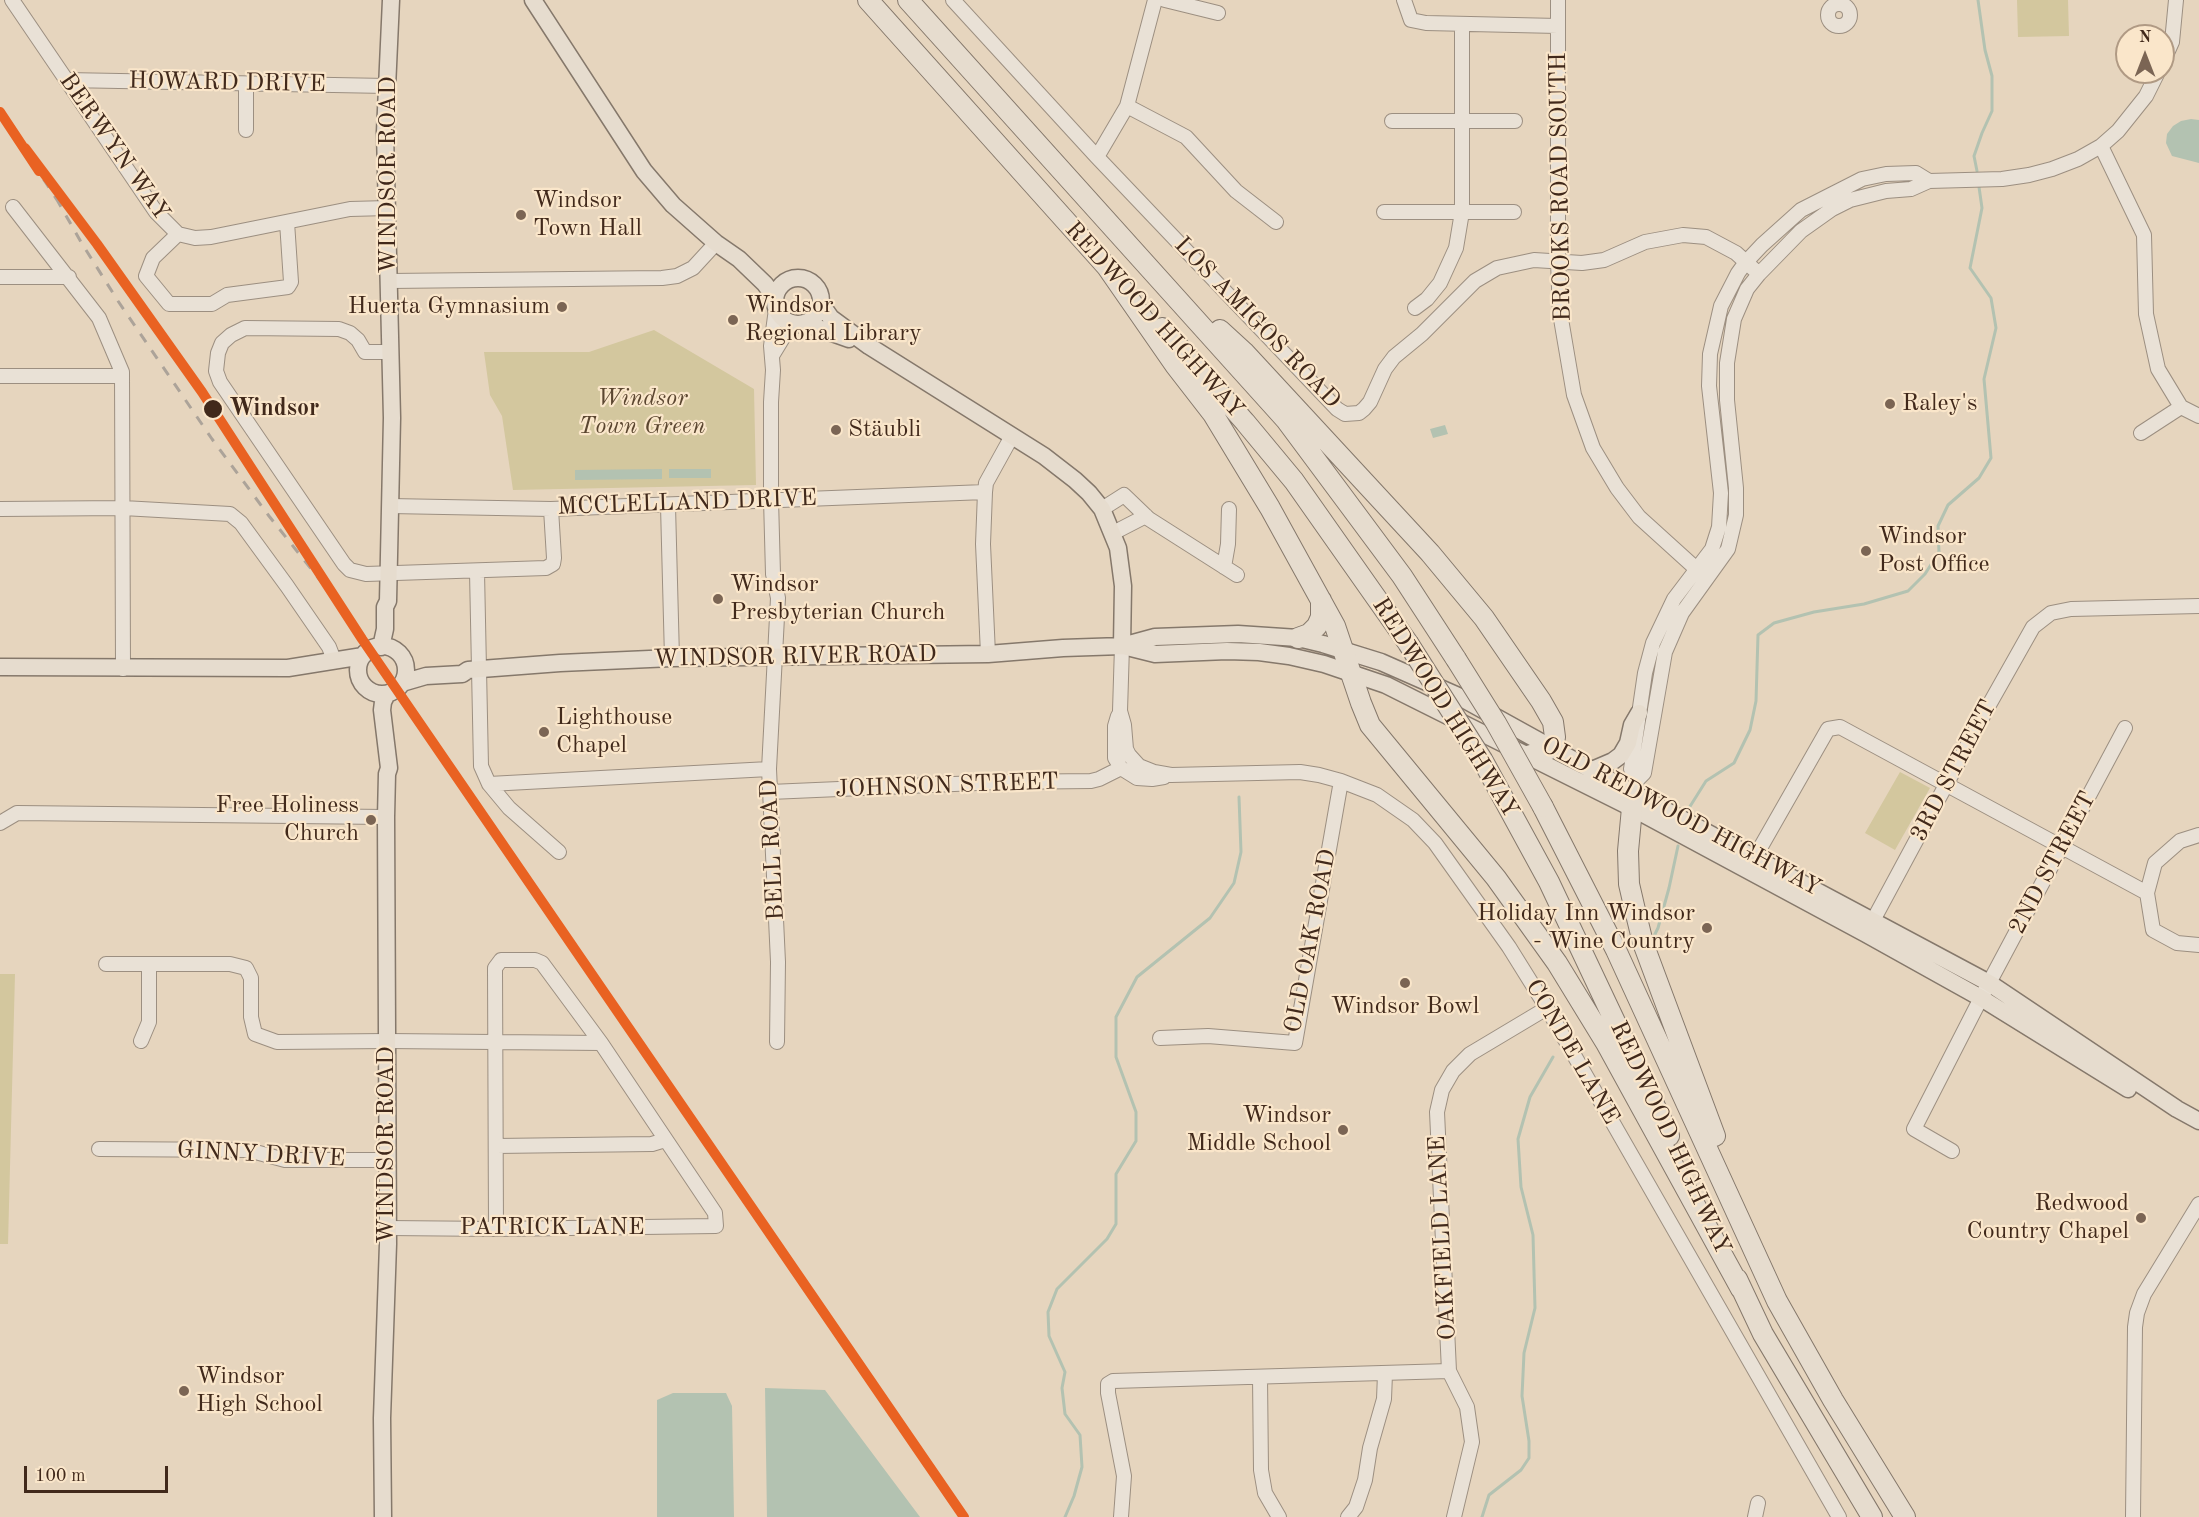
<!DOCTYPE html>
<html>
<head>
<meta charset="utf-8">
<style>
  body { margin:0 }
  #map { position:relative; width:2199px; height:1517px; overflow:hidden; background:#e6d5be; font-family:"Old Standard TT",serif }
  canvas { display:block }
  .north { position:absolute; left:2115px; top:24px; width:60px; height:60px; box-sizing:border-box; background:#fae6ca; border:2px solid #b09a84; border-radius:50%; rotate:0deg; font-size:16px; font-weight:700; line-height:24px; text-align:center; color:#41291b }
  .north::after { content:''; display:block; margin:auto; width:21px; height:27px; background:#7b6554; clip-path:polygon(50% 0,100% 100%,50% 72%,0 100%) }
  .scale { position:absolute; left:24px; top:1466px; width:144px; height:27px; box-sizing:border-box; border:3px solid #41291b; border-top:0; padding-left:8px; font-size:18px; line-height:21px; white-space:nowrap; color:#41291b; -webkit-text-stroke:4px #fae6ca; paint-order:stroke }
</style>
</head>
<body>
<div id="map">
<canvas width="2199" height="1517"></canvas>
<div class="north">N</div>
<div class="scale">100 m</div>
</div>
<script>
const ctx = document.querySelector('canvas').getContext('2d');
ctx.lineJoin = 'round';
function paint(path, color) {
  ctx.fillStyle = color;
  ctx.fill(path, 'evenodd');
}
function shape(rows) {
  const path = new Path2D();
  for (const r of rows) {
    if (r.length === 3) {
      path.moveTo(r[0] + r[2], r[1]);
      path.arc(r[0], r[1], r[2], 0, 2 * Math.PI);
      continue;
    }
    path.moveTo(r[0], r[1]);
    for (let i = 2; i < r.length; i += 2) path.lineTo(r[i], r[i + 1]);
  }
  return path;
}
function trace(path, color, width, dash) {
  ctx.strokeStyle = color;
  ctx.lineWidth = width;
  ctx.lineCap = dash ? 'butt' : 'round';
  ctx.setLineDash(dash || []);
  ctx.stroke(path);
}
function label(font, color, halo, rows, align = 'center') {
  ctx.font = font + ' "Old Standard TT",serif';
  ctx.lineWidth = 4.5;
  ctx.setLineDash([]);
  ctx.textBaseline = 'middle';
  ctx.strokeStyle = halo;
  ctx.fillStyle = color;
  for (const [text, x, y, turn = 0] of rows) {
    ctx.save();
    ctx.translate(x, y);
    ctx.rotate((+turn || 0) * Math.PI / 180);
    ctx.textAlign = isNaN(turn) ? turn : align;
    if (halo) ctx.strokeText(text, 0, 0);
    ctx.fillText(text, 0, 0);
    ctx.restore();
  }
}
paint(shape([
  [2017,0,2068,0,2069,36,2018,37],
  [654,330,754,389,756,485,513,490,502,416,490,395,484,352,589,352],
  [1900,772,1930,788,1895,850,1865,833],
  [0,974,15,974,8,1244,0,1244]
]), '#d3c79e');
paint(shape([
  [2191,119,2199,120,2199,163,2172,156,2166,143,2167,134,2173,126,2181,121],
  [1445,425,1448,434,1433,438,1430,429],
  [662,469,662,479,575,480,575,470],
  [669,469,711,469,711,478,669,478],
  [765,1388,825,1390,920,1517,767,1517],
  [673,1393,726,1393,732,1406,734,1517,657,1517,657,1400]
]), '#b3c2b1');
trace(shape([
  [1977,171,1974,156,1982,133,1992,111,1992,76,1985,50,1978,0],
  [1689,808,1706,781,1734,763,1750,730,1756,701,1758,635,1774,623,1814,612,1864,604,1908,591,1925,574,1939,552,1938,526,1948,505,1979,478,1991,458,1984,379,1996,328,1991,298,1970,268,1982,208,1979,187],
  [1651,942,1658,928,1669,888,1678,846],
  [1065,1517,1074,1496,1082,1467,1080,1435,1065,1414,1062,1388,1065,1372,1049,1336,1048,1312,1057,1289,1107,1239,1116,1224,1116,1174,1136,1141,1136,1112,1116,1057,1116,1017,1137,977,1210,918,1234,883,1241,852,1239,797],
  [1482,1517,1489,1495,1521,1470,1529,1458,1529,1441,1522,1396,1524,1353,1535,1308,1533,1235,1521,1187,1518,1139,1530,1097,1553,1057]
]), '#b3c2b1', 3);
const minor = shape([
  [12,0,156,212,178,234,195,238,211,237,350,209,388,208],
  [953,0,1097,157,1337,409,1345,414,1359,413,1364,409,1370,402,1385,369,1394,357,1422,334,1475,281,1497,268,1534,260,1582,263,1604,260,1645,242,1683,235,1706,237,1736,253,1759,274],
  [1165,0,1218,13],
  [1404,0,1411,20,1426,23,1558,26],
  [1558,0,1558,262,1560,313,1574,395,1593,448,1617,488,1639,517,1703,575],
  [1839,15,11],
  [2163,62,2172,42,2176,0],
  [66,80,387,86],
  [1127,106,1186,137,1236,191,1276,222],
  [1392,121,1515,121],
  [246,130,246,85],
  [2101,146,2144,235,2146,314,2158,369,2181,407,2199,416],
  [1097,157,1127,106,1155,0],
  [13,207,99,318,122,372,123,669],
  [1384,212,1514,212],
  [178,234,153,258,146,276,169,304,212,304,227,295,288,287,291,282,287,222],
  [0,277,69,277],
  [390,281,662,278,677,276,693,268,716,243],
  [1415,308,1427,299,1440,283,1456,248,1462,212,1462,24],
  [776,309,771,346,773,370,771,402,771,499,773,574,778,598,769,769,778,962,777,1042],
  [390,352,365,352,358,340,350,333,339,329,245,328,231,335,222,343,218,353,216,371,220,382,344,564,350,570,366,574,546,568,553,564,554,558,551,509],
  [773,354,784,336,797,324],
  [0,376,122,376],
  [2141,433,2181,407],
  [390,506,551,509,985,492],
  [668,506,672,658],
  [0,509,123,508,230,514,241,523,287,586,329,647,334,660],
  [1102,509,1124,495,1149,519,1237,575],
  [1113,533,1146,516],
  [1224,567,1228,544,1229,509],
  [477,572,481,766,489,784,509,808,559,852],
  [1122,646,1120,711,1124,725,1126,749,1129,755,1139,766,1154,772,1171,775,1300,772,1319,775,1341,781,1377,795,1413,820,1435,843,1509,947,1547,1008,1839,1517],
  [988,654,983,544,985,492,986,483,1012,436],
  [1118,716,1115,726,1115,758,1121,768,1137,778,1152,779,1164,777],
  [1637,780,1631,769,1645,673,1653,643,1674,599,1712,549,1719,527,1721,493,1709,386,1710,354,1721,306,1738,273,1746,262,1762,245,1801,210,1862,179,1886,174,1916,173,1929,181],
  [489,784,769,769],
  [770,792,1000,782,1091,781,1099,779,1121,768],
  [1635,794,1637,780,1644,773,1665,652,1682,613,1728,549,1736,515,1736,488,1727,400,1727,363,1734,319,1747,289,1759,274,1801,231,1832,209,1850,200,1886,191,1911,189,1929,181,2002,179,2029,175,2052,169,2078,159,2101,146,2118,131,2146,96,2158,72],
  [0,823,17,813,386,817],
  [2199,835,2180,841,2155,863,2147,893,2153,930,2177,943,2199,945],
  [1755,857,1828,729,1840,727,2147,893],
  [1869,928,1989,705,2033,627,2051,613,2071,609,2199,606],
  [106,964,230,964,246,968,251,978,251,1017,255,1034,277,1042,387,1041,601,1043],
  [1160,1038,1208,1036,1295,1043,1341,781],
  [141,1041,149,1022,149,965],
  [496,1146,652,1144,665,1140],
  [99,1149,248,1150,285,1160,387,1160],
  [1952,1151,1914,1129,1981,998,2125,728],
  [388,1228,496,1229,716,1226,715,1213,601,1043,542,963,535,960,501,960,495,968,496,1229],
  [1260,1377,1261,1470,1265,1493,1279,1517],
  [1121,1517,1124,1476,1108,1393,1108,1384,1113,1381,1449,1371],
  [1348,1517,1356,1507,1365,1480,1370,1448,1384,1399,1385,1374],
  [1454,1517,1472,1442,1467,1407,1449,1371,1437,1112,1442,1090,1453,1071,1470,1054,1547,1008],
  [1755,1517,1758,1503],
  [2133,1517,2135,1327,2137,1313,2144,1294,2199,1204]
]);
const major = shape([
  [533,0,644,171,673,205,716,243,739,259,765,284,775,298],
  [798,301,23],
  [821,304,831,318,869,346,1044,456,1075,480,1089,493,1102,509,1118,548,1123,586,1122,646],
  [804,323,849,339],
  [1123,646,1155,654,1227,651,1259,652,1289,656,1324,664,1386,685,1632,808,1866,934,1981,998,2128,1089],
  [382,670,24],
  [381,647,385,629,385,607,388,601,392,418,385,132,391,0],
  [0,667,288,668,363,656],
  [402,683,426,676,462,674,468,670,560,663,672,658,988,654,1063,648,1122,646,1155,637,1238,634,1298,638,1323,644,1381,662,1456,695,1635,794,1989,983,2177,1109,2199,1121],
  [1592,770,1613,761,1621,755,1628,743,1632,725,1639,713],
  [383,1517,382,1418,388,1244,386,817,387,774,389,768,382,710,383,702,387,694]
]);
const highway = shape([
  [868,0,1116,277],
  [908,0,1286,420,1402,576,1456,659],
  [1107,267,1175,365,1213,414,1270,508,1335,626,1361,703,1370,725,1496,878,1557,963,1606,1043,1741,1289],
  [1162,328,1245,422,1294,481,1408,643],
  [1220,330,1244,352,1430,553,1484,618,1541,701,1553,722,1555,737,1553,748,1528,756],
  [1298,638,1309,634,1317,626,1321,617,1321,600],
  [1483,761,1549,882,1669,1136],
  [1543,807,1616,950,1777,1301,1833,1400,1905,1517],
  [1632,808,1628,851,1629,884,1635,910,1643,943,1715,1136],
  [1737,1279,1763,1334,1872,1517]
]);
trace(minor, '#9c8f81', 16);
trace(major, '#85786b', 19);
trace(highway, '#85786b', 22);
trace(minor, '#e9e1d6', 14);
trace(major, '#e6dcce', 16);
trace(highway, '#e6dcce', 20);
trace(shape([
  [0,112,59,203],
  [56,198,81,242,118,301,212,439,269,516,339,604],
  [68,206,187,371]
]), '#aca399', 3, [10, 10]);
const highwayBridge = shape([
  [1408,643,1483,761],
  [1456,659,1496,723,1543,807]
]);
trace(highwayBridge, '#85786b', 22, []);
trace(highwayBridge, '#e6dcce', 20);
trace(shape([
  [0,112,39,171],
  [25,148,97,244,202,392,362,639,964,1517]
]), '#e96222', 10);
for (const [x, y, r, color] of [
  [521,215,6,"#7b6554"],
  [562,307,6,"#7b6554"],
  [733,320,6,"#7b6554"],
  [1890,404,6,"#7b6554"],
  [213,409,10,"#41291b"],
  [836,430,6,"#7b6554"],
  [1866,551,6,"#7b6554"],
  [718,599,6,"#7b6554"],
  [544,732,6,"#7b6554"],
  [371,820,6,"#7b6554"],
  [1707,928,6,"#7b6554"],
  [1405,983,6,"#7b6554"],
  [1343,1130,6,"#7b6554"],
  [2141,1218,6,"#7b6554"],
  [184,1391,6,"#7b6554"]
]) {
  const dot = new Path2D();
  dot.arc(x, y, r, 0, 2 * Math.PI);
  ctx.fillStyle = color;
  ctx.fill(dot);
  trace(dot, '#fae6ca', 2);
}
label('24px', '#41291b', '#fae6ca', [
  ["HOWARD DRIVE",227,83,1],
  ["BERWYN WAY",114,147,55],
  ["WINDSOR ROAD",389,175,-90],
  ["BROOKS ROAD SOUTH",1561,187,-91],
  ["REDWOOD HIGHWAY",1154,320,48],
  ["LOS AMIGOS ROAD",1257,323,46],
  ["MCCLELLAND DRIVE",687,503,-2],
  ["WINDSOR RIVER ROAD",795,657,-1],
  ["REDWOOD HIGHWAY",1445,708,58],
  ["3RD STREET",1954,771,-62],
  ["JOHNSON STREET",947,786,-2],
  ["OLD REDWOOD HIGHWAY",1681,817,28],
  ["BELL ROAD",773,850,-93],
  ["2ND STREET",2053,863,-62],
  ["OLD OAK ROAD",1311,941,-79],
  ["CONDE LANE",1572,1052,60],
  ["REDWOOD HIGHWAY",1670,1138,65],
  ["WINDSOR ROAD",387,1145,-90],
  ["GINNY DRIVE",261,1155,3],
  ["PATRICK LANE",552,1228],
  ["OAKFIELD LANE",1443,1238,-93]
]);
label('24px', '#41291b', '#fae6ca', [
  ["Windsor",533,201],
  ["Town Hall",533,229],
  ["Windsor",745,306],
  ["Regional Library",745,334],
  ["Huerta Gymnasium",550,307,"right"],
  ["Raley's",1902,404],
  ["Stäubli",848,430],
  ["Windsor",1878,537],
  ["Post Office",1878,565],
  ["Windsor",730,585],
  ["Presbyterian Church",730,613],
  ["Lighthouse",556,718],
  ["Chapel",556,746],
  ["Free Holiness",359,806,"right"],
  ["Church",359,834,"right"],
  ["Holiday Inn Windsor",1695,914,"right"],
  ["- Wine Country",1695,942,"right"],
  ["Windsor Bowl",1405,1007,"center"],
  ["Windsor",1331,1116,"right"],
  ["Middle School",1331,1144,"right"],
  ["Redwood",2129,1204,"right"],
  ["Country Chapel",2129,1232,"right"],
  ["Windsor",196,1377],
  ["High School",196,1405]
], 'left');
label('italic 24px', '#5b4630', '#fae6ca', [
  ["Windsor",642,399],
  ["Town Green",642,427]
]);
label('bold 24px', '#41291b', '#fae6ca', [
  ["Windsor",229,409]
], 'left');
</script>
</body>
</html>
